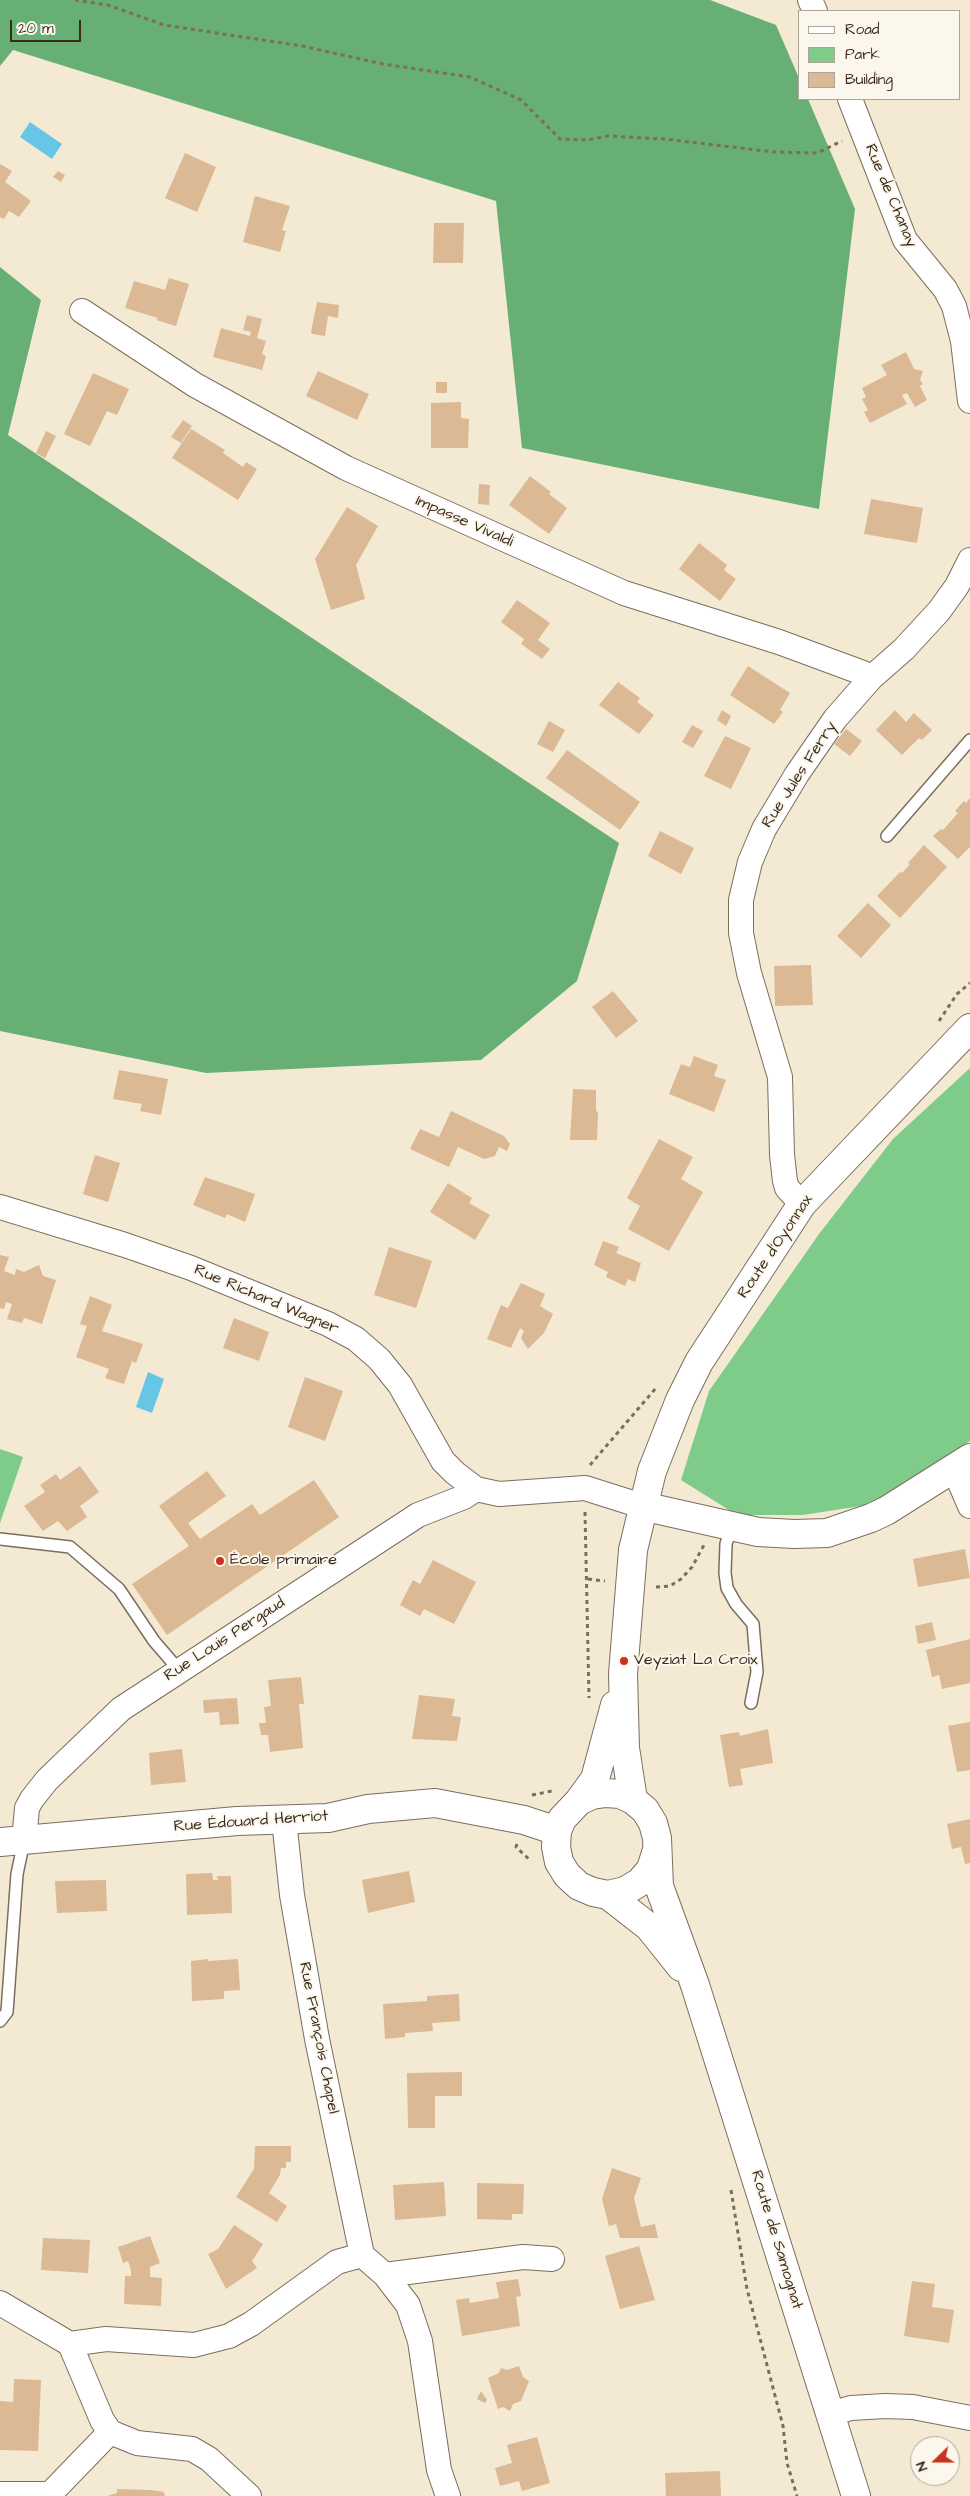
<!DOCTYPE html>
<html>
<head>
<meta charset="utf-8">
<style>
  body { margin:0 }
  #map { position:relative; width:970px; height:2496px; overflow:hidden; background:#f4ead4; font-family:"Architects Daughter",sans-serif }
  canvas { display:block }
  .legend { position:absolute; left:798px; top:10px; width:162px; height:90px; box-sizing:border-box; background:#fbf7ec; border:1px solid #aea59a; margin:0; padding:6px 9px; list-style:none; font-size:15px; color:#3b2a1e }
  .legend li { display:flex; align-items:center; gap:10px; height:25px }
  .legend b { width:25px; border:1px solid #aea59a }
  .north { position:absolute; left:910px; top:2436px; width:50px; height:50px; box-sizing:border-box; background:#fbf7ec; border:1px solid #aea59a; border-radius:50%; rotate:248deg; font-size:14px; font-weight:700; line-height:20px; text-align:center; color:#3b2a1e }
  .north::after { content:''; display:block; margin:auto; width:18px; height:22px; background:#c8321e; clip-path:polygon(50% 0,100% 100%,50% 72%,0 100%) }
  .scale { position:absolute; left:10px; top:20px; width:71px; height:22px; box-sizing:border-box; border:2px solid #3b2a1e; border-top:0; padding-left:6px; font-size:15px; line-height:18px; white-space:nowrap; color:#3b2a1e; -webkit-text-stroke:4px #fbf7ec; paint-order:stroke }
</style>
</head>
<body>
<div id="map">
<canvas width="970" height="2496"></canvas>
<ul class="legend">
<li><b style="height:6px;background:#fff"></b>Road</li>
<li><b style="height:14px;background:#7fcb89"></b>Park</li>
<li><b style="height:14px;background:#dab994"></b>Building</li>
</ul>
<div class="north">N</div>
<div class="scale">20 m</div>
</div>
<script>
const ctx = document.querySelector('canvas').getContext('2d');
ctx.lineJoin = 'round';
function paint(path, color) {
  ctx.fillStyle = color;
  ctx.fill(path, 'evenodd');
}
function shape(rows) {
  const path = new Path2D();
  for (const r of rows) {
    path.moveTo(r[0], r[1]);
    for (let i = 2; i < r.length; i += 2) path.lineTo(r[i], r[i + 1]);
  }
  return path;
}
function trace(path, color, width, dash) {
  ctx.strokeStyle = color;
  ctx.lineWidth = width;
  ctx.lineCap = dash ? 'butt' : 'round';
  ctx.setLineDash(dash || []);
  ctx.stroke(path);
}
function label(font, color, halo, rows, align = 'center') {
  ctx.font = font + ' "Architects Daughter",sans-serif';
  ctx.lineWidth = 4;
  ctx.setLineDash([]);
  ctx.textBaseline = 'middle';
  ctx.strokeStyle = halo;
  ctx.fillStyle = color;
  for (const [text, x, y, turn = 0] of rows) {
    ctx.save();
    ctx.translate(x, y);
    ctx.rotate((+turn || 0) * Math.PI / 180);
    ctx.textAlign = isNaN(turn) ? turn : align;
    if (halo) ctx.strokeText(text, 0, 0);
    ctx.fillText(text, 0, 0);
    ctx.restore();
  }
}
paint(shape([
  [970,1068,970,1441,874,1504,803,1515,737,1515,681,1480,709,1391,819,1234,893,1139],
  [0,1449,23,1457,0,1523]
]), '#7fcb89');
paint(shape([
  [0,0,710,0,776,25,799,78,799,99,808,99,855,209,819,509,522,448,496,201,13,50,0,66],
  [0,267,41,300,8,435,619,843,577,981,481,1060,206,1073,0,1031]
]), '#67af75');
paint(shape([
  [30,122,62,144,52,159,20,137],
  [148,1372,164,1379,152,1413,136,1407]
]), '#67c6e5');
paint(shape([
  [185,153,216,167,197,212,165,198],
  [0,164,12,171,5,182,31,201,19,217,9,211,4,219,0,217],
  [58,171,65,175,61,182,53,177],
  [255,196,290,206,282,230,286,231,280,252,243,242],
  [434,223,464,223,463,263,433,263],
  [169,278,189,284,176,326,156,320,158,318,125,308,134,281,165,290],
  [317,302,339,305,338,318,328,316,325,336,312,334,311,332],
  [247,315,262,319,257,338,266,341,262,354,266,356,262,370,213,357,221,328,250,336,251,332,243,330],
  [906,352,914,369,923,371,920,380,923,384,920,386,927,400,915,407,907,393,902,395,907,404,870,423,864,412,868,410,862,399,866,397,862,388,887,375,881,365],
  [318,371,369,394,357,420,306,396],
  [93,373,129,389,117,415,107,411,90,446,64,434],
  [436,382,447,382,447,393,436,393],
  [461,402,461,418,469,419,468,448,431,448,431,403],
  [183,420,192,426,181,443,171,437],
  [191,429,225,450,223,453,243,467,246,462,257,469,238,500,172,458],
  [46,431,56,436,45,458,36,453],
  [530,476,551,492,549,494,567,508,549,534,509,505],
  [479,484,490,485,489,505,478,504],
  [871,499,923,508,917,543,864,534],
  [347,507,378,526,356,565,365,599,331,610,315,559],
  [699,543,727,565,724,570,736,579,720,601,679,569],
  [517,600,550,623,538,640,550,649,542,659,521,644,524,639,501,622],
  [748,666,790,693,780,710,783,712,774,724,730,695],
  [618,682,640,698,637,702,654,715,639,734,599,705],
  [722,710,731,716,726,726,717,720],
  [895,710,906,722,914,713,932,730,922,740,919,738,902,755,876,730],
  [549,721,565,730,553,752,537,744],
  [692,725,703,731,693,748,682,742],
  [846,729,862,741,850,756,834,744],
  [725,736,751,748,731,789,704,776],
  [567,750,640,802,620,830,546,778],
  [970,798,970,847,958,859,933,836,941,829,943,830,958,813,955,811,964,801,966,803],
  [660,831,694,848,681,874,648,856],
  [924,845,947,867,900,918,877,896,900,872,902,873,910,864,908,863],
  [868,903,891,925,861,958,837,936],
  [811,965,813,1005,775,1006,774,966],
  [613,991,638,1021,616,1038,592,1007],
  [694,1056,718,1065,714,1076,726,1080,714,1112,669,1094,681,1064,690,1067],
  [119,1070,168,1079,161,1115,140,1111,142,1104,113,1099],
  [573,1089,596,1090,596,1111,598,1112,597,1140,570,1140],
  [451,1111,504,1136,510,1144,507,1151,499,1147,495,1156,484,1159,458,1147,449,1167,410,1149,420,1129,439,1137],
  [659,1139,693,1157,681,1179,703,1192,669,1251,628,1229,640,1206,627,1198],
  [95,1155,120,1163,108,1202,83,1194],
  [205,1177,255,1194,245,1222,227,1214,225,1218,193,1205],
  [448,1183,472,1198,469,1203,490,1215,475,1240,430,1212],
  [603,1241,619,1247,616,1253,641,1263,635,1282,628,1279,625,1286,606,1277,608,1272,594,1265],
  [389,1247,432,1261,416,1308,374,1295],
  [0,1255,9,1257,4,1271,15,1275,16,1269,24,1272,39,1265,43,1276,56,1280,42,1324,24,1318,22,1323,7,1319,12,1304,6,1302,4,1309,0,1308],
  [521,1283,545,1294,540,1306,553,1314,544,1333,528,1349,521,1338,524,1331,520,1328,511,1348,487,1339,501,1305,508,1308],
  [90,1296,112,1305,102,1331,143,1344,136,1363,132,1361,124,1384,105,1378,109,1369,76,1357,87,1326,80,1324],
  [234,1318,269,1332,259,1361,223,1348],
  [305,1377,343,1391,325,1441,288,1427],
  [80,1466,99,1492,80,1506,87,1517,67,1531,58,1521,43,1531,24,1506,45,1492,40,1485,56,1474,60,1480],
  [207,1471,226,1496,188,1523,200,1539,252,1504,260,1515,314,1480,339,1517,167,1635,132,1584,189,1546,159,1506],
  [965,1549,970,1578,918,1587,913,1559],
  [433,1560,476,1582,454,1624,424,1609,420,1616,400,1605,413,1580,420,1584],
  [932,1622,936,1640,918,1644,915,1626],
  [970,1639,970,1683,942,1689,939,1675,932,1677,926,1650],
  [301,1677,304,1704,299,1704,303,1748,270,1752,268,1735,261,1735,259,1723,266,1723,264,1707,271,1706,268,1680],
  [419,1695,455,1699,452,1716,461,1717,457,1741,412,1739],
  [237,1698,239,1724,220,1725,219,1712,204,1713,203,1700],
  [970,1722,970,1770,957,1772,948,1726],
  [768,1729,773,1763,740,1769,743,1785,729,1787,720,1735,739,1732,740,1736],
  [182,1749,186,1782,151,1785,149,1753],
  [970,1819,970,1863,965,1864,961,1847,952,1849,947,1824],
  [409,1871,415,1902,368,1913,362,1880],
  [212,1873,213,1880,218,1880,217,1876,231,1876,232,1913,187,1915,186,1874],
  [106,1880,107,1911,57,1913,55,1881],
  [208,1959,208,1961,238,1959,240,1990,224,1991,224,1999,192,2001,191,1961],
  [459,1994,460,2021,432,2023,433,2031,405,2033,405,2037,385,2039,383,2004,427,2001,427,1996],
  [462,2072,462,2096,435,2096,435,2128,408,2128,407,2073],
  [255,2146,291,2146,291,2162,286,2162,286,2168,281,2168,280,2175,269,2193,287,2206,277,2222,236,2197,254,2169],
  [612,2168,641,2178,634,2198,641,2227,655,2224,658,2238,620,2238,616,2224,609,2226,602,2199],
  [444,2182,446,2216,395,2220,393,2185],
  [477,2183,524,2184,523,2214,512,2214,512,2220,477,2219],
  [234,2225,263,2244,252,2261,257,2268,226,2289,208,2254,218,2249],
  [150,2236,160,2263,150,2267,150,2277,162,2278,161,2306,124,2304,125,2276,131,2276,131,2270,128,2261,123,2263,118,2247],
  [43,2238,90,2240,88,2273,41,2270],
  [639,2246,655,2300,620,2309,605,2256],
  [518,2279,521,2296,516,2297,520,2326,462,2336,456,2300,469,2298,470,2303,499,2298,496,2282],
  [912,2281,935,2284,932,2307,954,2310,949,2343,904,2336],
  [519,2366,523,2377,529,2381,521,2401,513,2404,510,2411,503,2407,498,2409,488,2378,499,2373,501,2368,507,2370],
  [14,2379,41,2380,38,2451,0,2450,0,2401,13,2402],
  [481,2391,487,2400,485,2403,477,2399],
  [537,2437,550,2483,522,2491,519,2481,500,2486,495,2468,512,2463,507,2445],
  [720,2471,721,2496,666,2496,665,2473],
  [117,2489,151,2490,164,2492,165,2496,107,2496,117,2493]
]), '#dab994');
const service = shape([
  [887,836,970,740],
  [732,1525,726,1544,725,1573,727,1588,736,1604,753,1624,757,1672,751,1703],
  [0,1539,70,1547,119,1589,154,1641,179,1670],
  [0,2021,7,2012,17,1874,24,1841]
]);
const minor = shape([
  [810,0,815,11],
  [850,99,905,240,945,289,954,306,963,341,970,401],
  [82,311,195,385,346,468,624,593,779,642,863,673,871,678],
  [802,1204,787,1188,785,1181,782,1155,780,1077,749,973,741,933,741,900,750,862,764,829,797,774,835,719,871,678,904,649,939,611,957,586,970,560],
  [0,1207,125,1245,191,1268,328,1324,356,1339,379,1359,400,1385,443,1461,455,1473,476,1489,499,1494,585,1488,642,1506],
  [954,1469,970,1506],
  [284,1820,292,1895,317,2039,362,2255,385,2275,408,2305,420,2341,439,2470,448,2496],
  [24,1841,27,1808,32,1799,47,1780,121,1709,418,1515,464,1497,476,1489],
  [385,2275,523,2257,552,2259],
  [0,2303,70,2344,106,2339,194,2345,229,2336,251,2324,337,2262,362,2255],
  [70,2344,102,2420,110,2432,137,2443,192,2449,209,2459,249,2496],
  [830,2414,851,2408,885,2406,913,2407,970,2418],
  [0,2494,50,2494,110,2432]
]);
const tertiary = shape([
  [642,1506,758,1532,794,1534,827,1533,871,1518,886,1511,970,1458],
  [0,1842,237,1821,328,1818,368,1809,435,1803,524,1820,557,1831]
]);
const secondary = shape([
  [633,1800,625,1748,623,1674,633,1550,652,1471,680,1400,699,1362,802,1204,970,1028],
  [579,1801,595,1779,615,1705],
  [656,1853,651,1869,640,1882,625,1891,608,1895,593,1892,579,1886,567,1875,559,1862,556,1847,557,1831,562,1819,579,1801,592,1795,606,1793,620,1794,633,1800,645,1810,653,1823,657,1838,659,1886,695,1985,856,2496],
  [608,1895,649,1927,681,1967]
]);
trace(service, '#7c6d5e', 14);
trace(minor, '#7c6d5e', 26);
trace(tertiary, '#7c6d5e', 30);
trace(secondary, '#7c6d5e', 30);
trace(shape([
  [75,0,108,5,164,25,302,46,383,64,470,77,521,100,560,139,587,140,608,136,664,139,774,152,817,153,842,141],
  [939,1021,957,994,970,983],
  [590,1465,656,1388],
  [585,1512,589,1698],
  [588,1579,605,1581],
  [656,1587,670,1586,681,1579,692,1567,704,1545],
  [532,1795,552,1791],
  [517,1844,516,1847,531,1861],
  [731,2190,747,2289,783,2426,787,2463,797,2496]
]), '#7c6d5e', 3, [4, 4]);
trace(service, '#fff', 11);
trace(minor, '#fff', 24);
trace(tertiary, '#fff', 28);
trace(secondary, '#fff', 28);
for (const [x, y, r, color] of [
  [220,1561,5,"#c8321e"],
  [624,1661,5,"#c8321e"]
]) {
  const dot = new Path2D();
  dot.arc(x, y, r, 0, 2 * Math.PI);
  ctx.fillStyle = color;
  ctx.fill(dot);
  trace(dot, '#fbf7ec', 2);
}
label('16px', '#3b2a1e', '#fbf7ec', [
  ["Rue de Chanay",890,196,67],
  ["Impasse Vivaldi",464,522,24],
  ["Rue Jules Ferry",800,775,-57],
  ["Route d'Oyonnax",776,1247,-56],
  ["Rue Richard Wagner",266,1300,23],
  ["Rue Louis Pergaud",225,1640,-33],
  ["Rue Édouard Herriot",251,1822,-4],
  ["Rue François Chapel",318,2038,79],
  ["Route de Samognat",776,2240,73]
]);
label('16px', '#3b2a1e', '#fbf7ec', [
  ["École primaire",230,1561],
  ["Veyziat La Croix",634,1661]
], 'left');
</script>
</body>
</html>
